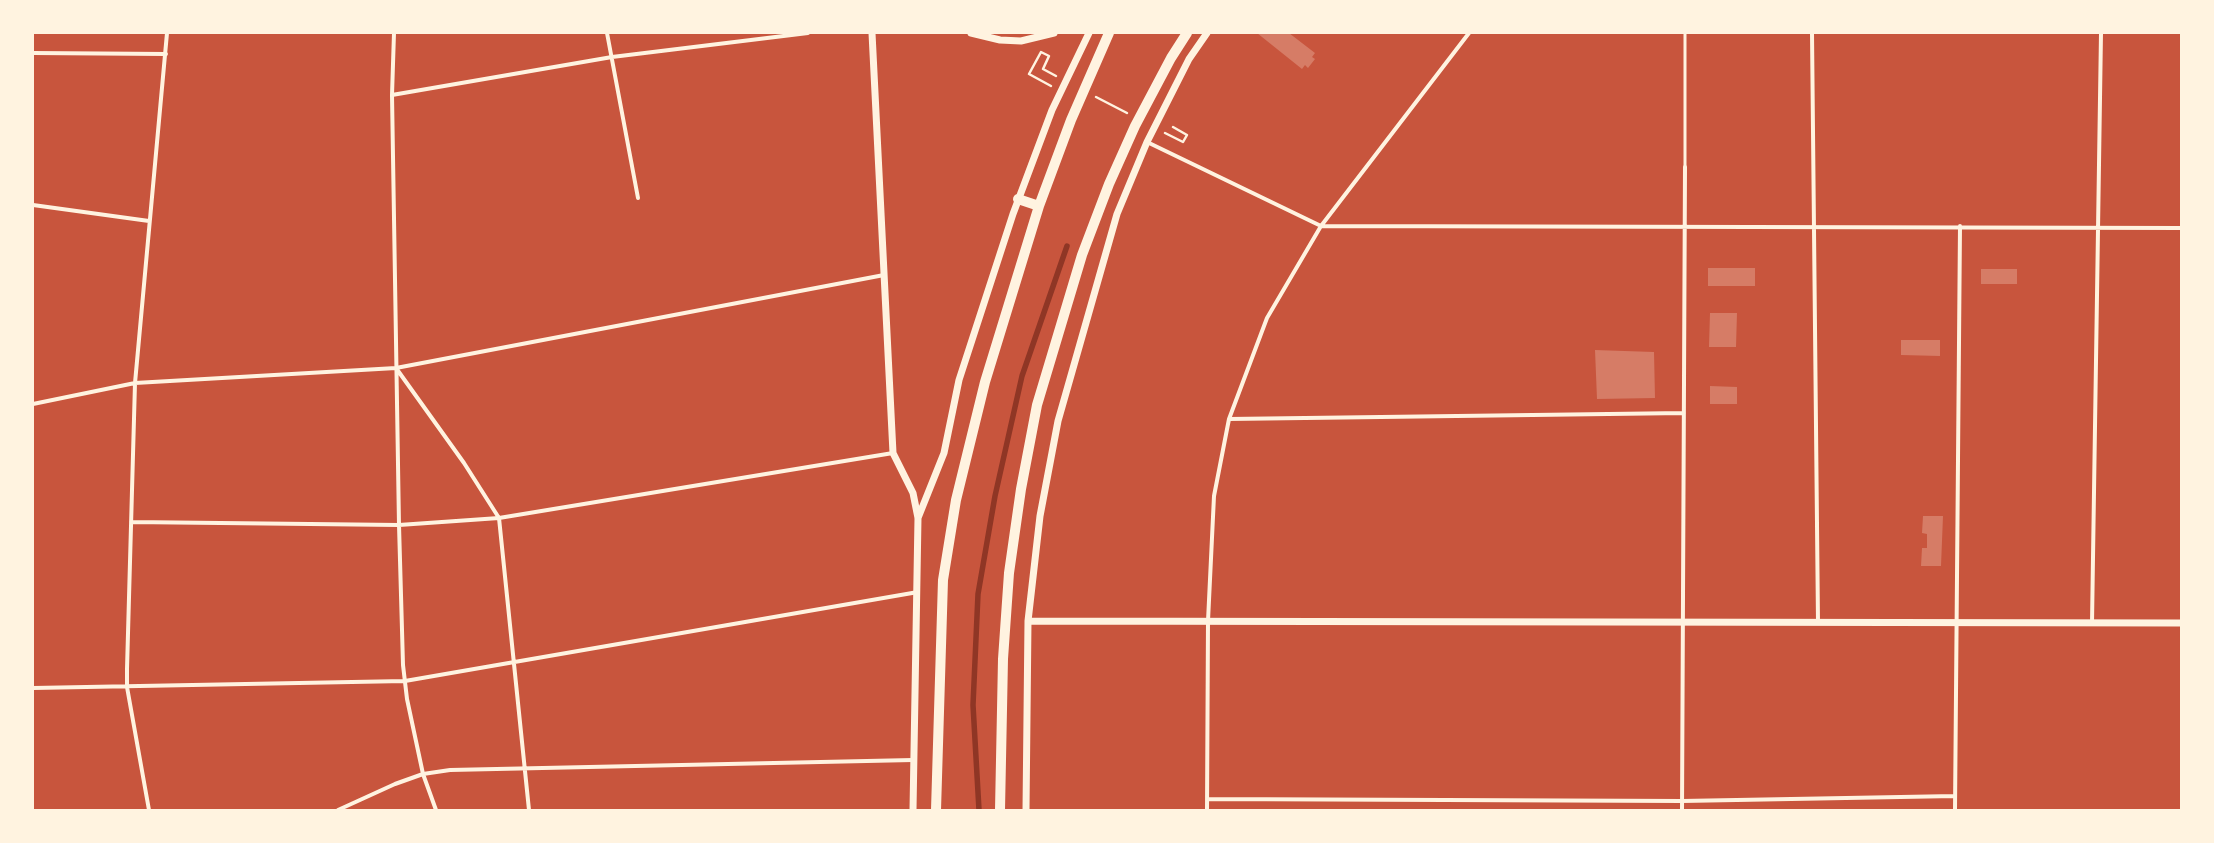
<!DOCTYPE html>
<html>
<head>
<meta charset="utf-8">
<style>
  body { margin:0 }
  #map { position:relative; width:2214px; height:843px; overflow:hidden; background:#c8553d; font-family:Commissioner,sans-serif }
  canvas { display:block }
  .frame { position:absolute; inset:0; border:34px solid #fff3e0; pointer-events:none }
</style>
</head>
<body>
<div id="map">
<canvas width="2214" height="843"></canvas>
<div class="frame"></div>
</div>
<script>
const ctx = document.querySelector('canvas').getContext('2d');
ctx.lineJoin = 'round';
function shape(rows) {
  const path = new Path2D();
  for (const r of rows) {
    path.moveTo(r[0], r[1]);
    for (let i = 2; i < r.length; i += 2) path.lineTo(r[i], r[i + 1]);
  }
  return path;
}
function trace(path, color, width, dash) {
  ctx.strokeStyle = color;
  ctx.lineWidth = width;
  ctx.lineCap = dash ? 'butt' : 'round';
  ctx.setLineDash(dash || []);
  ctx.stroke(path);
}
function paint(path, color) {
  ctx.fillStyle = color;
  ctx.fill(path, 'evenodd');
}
trace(shape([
  [979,810,973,705,978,594,995,496,1022,376,1067,246]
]), '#8f3625', 5.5);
paint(shape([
  [1257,33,1289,33,1315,53,1312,57,1315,59,1308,68,1305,65,1302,69],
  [1708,268,1755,268,1755,286,1708,286],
  [1981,269,2017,269,2017,284,1981,284],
  [1710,313,1737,313,1736,347,1709,347],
  [1901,340,1940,340,1940,356,1901,355],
  [1595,350,1654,352,1655,398,1597,399],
  [1710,386,1737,387,1737,404,1710,404],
  [1923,516,1943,516,1941,566,1921,566,1922,548,1927,548,1927,534,1922,533]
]), '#d67c66');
trace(shape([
  [1051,86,1029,74,1041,52,1049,56,1043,69,1056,76],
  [1096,97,1127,113],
  [1165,133,1183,142,1187,135,1173,127]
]), '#fff3e0', 2.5);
trace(shape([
  [1685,167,1685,33]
]), '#fff3e0', 3);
trace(shape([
  [394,33,392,95,399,525,403,665,407,699,423,774,436,810],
  [607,33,638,198],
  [1812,33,1818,622],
  [33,53,166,54],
  [392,95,612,57,808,33],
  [1147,142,1321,226,2181,228],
  [33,205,149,221],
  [396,368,464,463,499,518,529,810],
  [33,404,135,383,396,368,884,275],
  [1229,419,1684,413],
  [131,522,399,525,499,518,893,453],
  [2092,623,2101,33],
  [33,688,405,681,918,592],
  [1207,799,1682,801,1955,796],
  [149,810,127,687,127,669,135,383,167,33],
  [338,810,395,784,423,774,450,770,913,760],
  [1207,810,1208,621,1214,496,1229,419,1267,318,1321,226,1469,33],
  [1682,810,1685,167],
  [1955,810,1960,226]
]), '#fff3e0', 4);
trace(shape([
  [872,33,893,453,913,493,918,518,913,810],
  [971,33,1000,40,1021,41,1054,33],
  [918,518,944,453,959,380,1013,214,1052,110,1089,33],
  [1028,621,2181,623],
  [1026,810,1028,621,1040,516,1058,421,1117,214,1147,142,1189,59,1207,33]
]), '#fff3e0', 7);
trace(shape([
  [1018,199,1039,206],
  [936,810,943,580,956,500,985,382,1039,206,1071,120,1109,33],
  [1000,810,1003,659,1009,573,1021,489,1037,405,1082,255,1109,184,1135,126,1171,58,1187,33]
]), '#fff3e0', 10);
</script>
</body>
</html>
